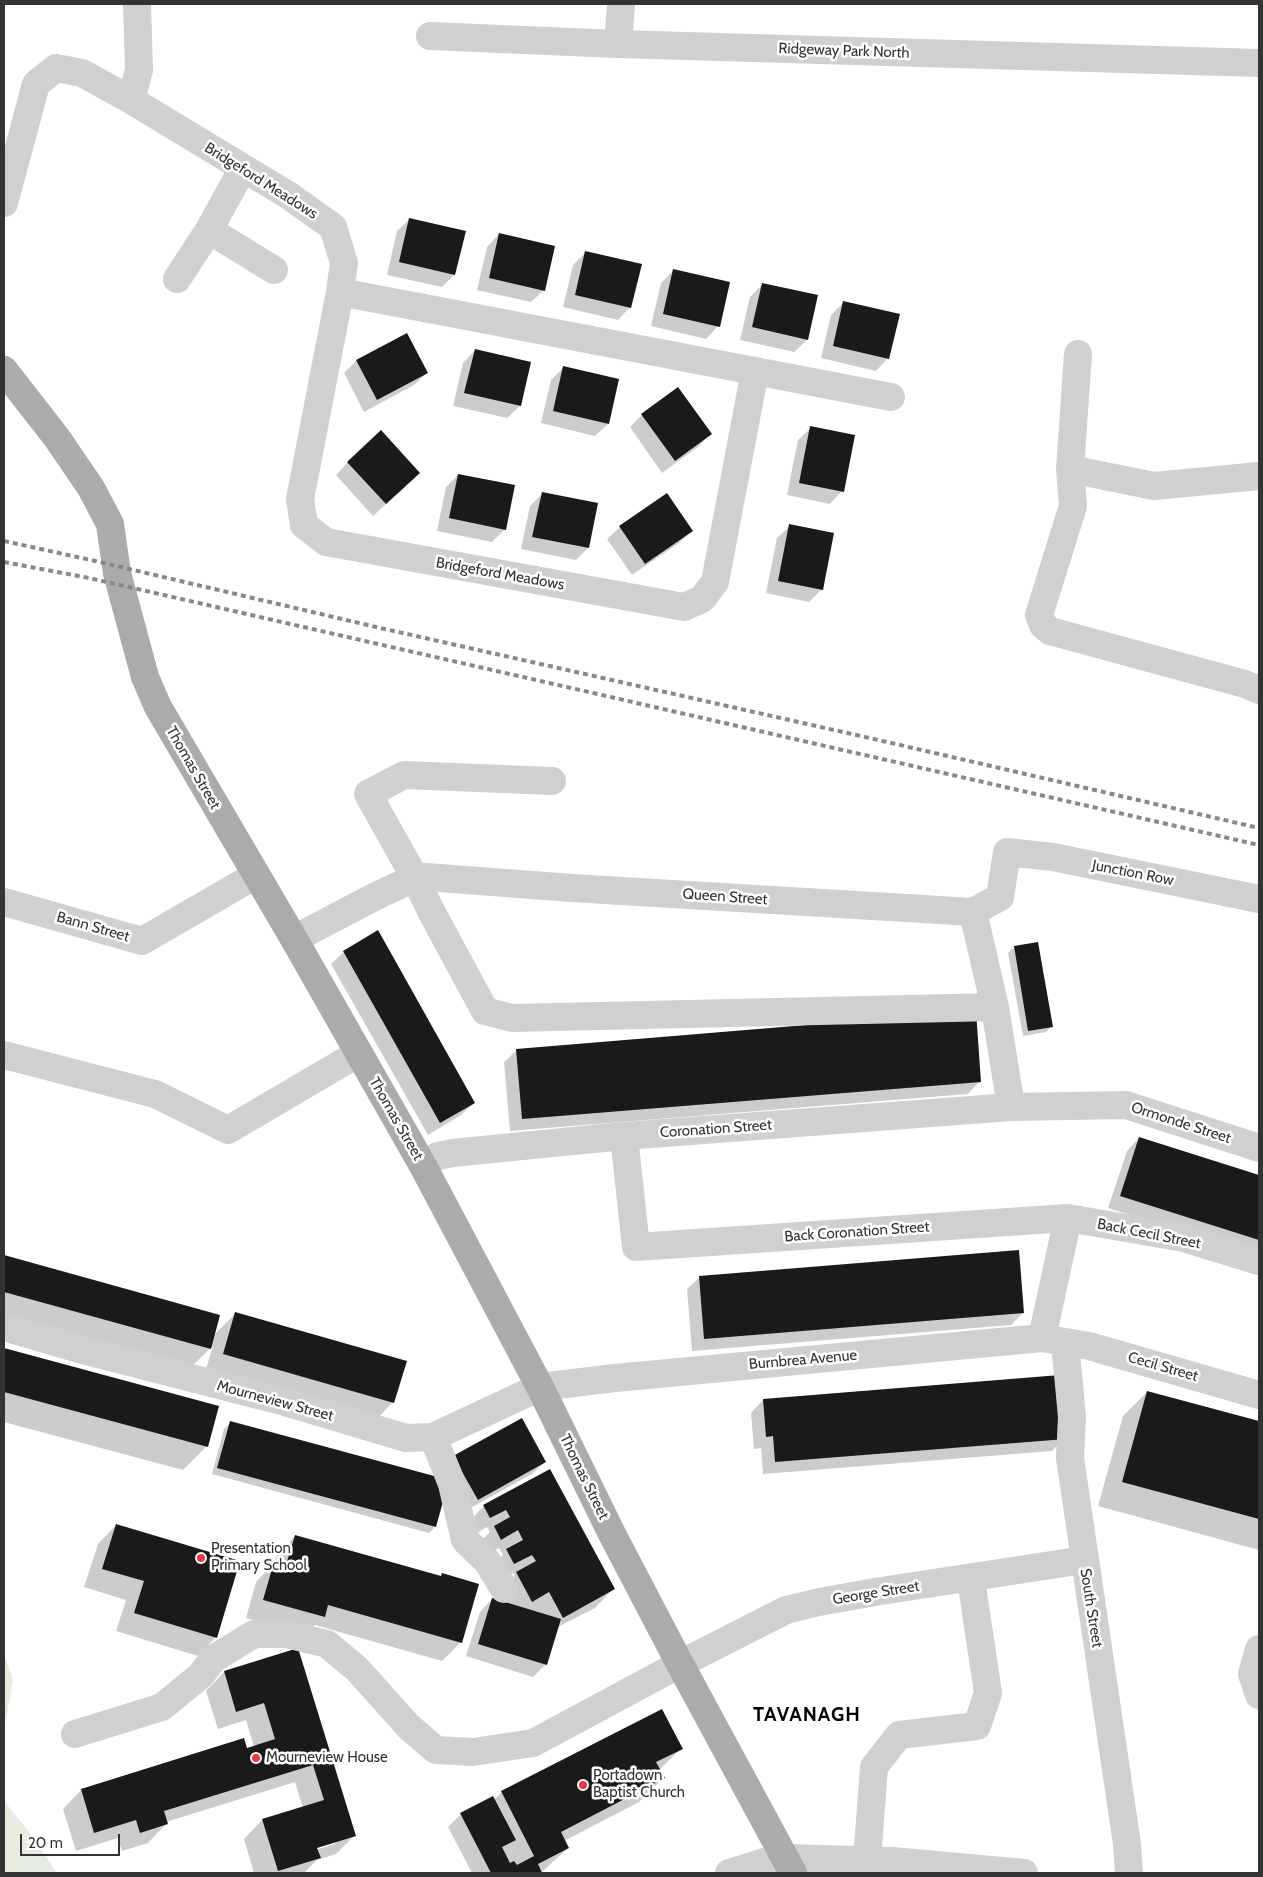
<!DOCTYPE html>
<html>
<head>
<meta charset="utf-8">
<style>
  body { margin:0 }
  #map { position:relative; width:1263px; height:1877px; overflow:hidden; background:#fff; font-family:Cabin,sans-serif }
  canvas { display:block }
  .frame { position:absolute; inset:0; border:5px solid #333; pointer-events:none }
  .scale { position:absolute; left:20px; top:1834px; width:100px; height:22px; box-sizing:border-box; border:2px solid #333; border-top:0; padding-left:6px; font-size:15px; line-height:18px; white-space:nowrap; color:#333; -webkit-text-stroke:4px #fff; paint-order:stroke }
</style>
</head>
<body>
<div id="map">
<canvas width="1263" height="1877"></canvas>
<div class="frame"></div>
<div class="scale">20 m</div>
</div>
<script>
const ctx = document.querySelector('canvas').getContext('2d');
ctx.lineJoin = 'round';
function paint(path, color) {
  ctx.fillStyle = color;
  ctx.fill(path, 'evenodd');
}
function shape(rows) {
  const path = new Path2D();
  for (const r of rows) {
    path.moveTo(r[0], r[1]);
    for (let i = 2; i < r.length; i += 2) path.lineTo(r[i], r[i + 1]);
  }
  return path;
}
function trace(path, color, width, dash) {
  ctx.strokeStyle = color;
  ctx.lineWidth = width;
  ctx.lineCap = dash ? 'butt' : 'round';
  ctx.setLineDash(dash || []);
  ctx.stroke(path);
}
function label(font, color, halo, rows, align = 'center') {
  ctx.font = font + ' Cabin,sans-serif';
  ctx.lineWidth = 5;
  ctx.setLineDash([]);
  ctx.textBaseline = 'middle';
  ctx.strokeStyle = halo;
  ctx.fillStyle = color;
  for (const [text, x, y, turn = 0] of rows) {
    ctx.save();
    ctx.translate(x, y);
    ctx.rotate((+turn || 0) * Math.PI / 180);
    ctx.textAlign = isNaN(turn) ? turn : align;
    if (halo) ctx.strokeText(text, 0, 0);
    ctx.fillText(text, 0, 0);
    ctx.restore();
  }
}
paint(shape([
  [4,1655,13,1680,4,1730],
  [4,1801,30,1833,57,1873,4,1873]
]), '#e6ecdf');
paint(shape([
  [410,219,464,231,454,275,442,287,387,275,397,231],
  [499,234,544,290,531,302,477,290,487,247],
  [586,252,630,307,618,320,563,307,573,265],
  [674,270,718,326,706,339,651,326,661,283],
  [763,284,807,340,794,352,740,340,750,297],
  [844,302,888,358,876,371,821,358,831,315],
  [475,350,520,406,507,418,453,406,463,363],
  [356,361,427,373,414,385,364,412,344,373],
  [563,368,608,424,595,436,541,423,551,380],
  [642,415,710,434,698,447,662,473,630,427],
  [811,428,842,491,830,504,787,495,798,440],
  [348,462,406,486,373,516,336,475],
  [458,475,505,529,492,542,437,531,446,487],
  [542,494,588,548,576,560,521,549,530,506],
  [790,526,822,589,809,602,766,593,777,538],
  [620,527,691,531,679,543,632,575,607,539],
  [1014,947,1052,1026,1046,1032,1023,1036,1008,953],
  [344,952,474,1103,461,1115,428,1135,331,964],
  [517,1050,980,1081,968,1094,510,1131,504,1062],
  [1139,1138,1259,1176,1259,1256,1108,1208,1127,1151],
  [4,1257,219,1316,214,1335,235,1314,393,1402,375,1421,205,1372,213,1346,191,1367,4,1316],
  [700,1277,1023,1313,1011,1325,692,1351,687,1289],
  [4,1349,218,1407,207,1446,183,1470,4,1422],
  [1147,1392,1259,1423,1259,1550,1098,1506,1123,1416],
  [763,1400,1064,1438,1052,1451,763,1474,761,1448,754,1449,751,1413],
  [230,1423,435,1527,429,1533,212,1474,224,1429],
  [545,1462,532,1474,465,1511,442,1469],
  [549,1471,613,1589,595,1608,556,1628,546,1664,533,1677,466,1656,480,1612,492,1599,505,1603,498,1591,515,1575,513,1573,496,1582,489,1569,503,1555,499,1548,482,1557,476,1546,490,1532,487,1527,472,1536,465,1525,484,1506],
  [116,1525,216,1637,198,1656,116,1631,126,1600,84,1587,98,1544],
  [295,1536,440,1577,442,1575,461,1642,442,1661,315,1625,305,1634,246,1618,256,1582,274,1563,277,1555],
  [297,1650,355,1835,336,1854,317,1860,304,1873,254,1873,244,1839,262,1820,303,1808,295,1782,166,1822,166,1824,148,1843,122,1851,118,1838,76,1851,63,1809,81,1790,243,1740,246,1749,254,1747,246,1720,218,1729,206,1691,224,1672],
  [335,1841,335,1844,312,1851,311,1848],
  [662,1710,681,1749,659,1770,663,1778,639,1802,564,1841,568,1848,541,1873,472,1873,448,1827,461,1814,494,1800,502,1792]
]), '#0003');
paint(shape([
  [409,218,466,231,455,275,399,262],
  [499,233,555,246,545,291,489,278],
  [585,251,642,264,631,308,575,295],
  [673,269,730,282,720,327,663,314],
  [762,283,818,295,808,340,752,327],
  [843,301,900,314,889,359,833,346],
  [407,333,428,373,377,400,356,360],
  [475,349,531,362,521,406,464,393],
  [563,366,619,379,609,424,553,411],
  [678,387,712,434,675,461,641,414],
  [810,426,855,435,844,492,799,483],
  [381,430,420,473,386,504,347,462],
  [458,474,515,485,506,530,449,518],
  [542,492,598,503,589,548,532,537],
  [667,493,693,531,645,564,619,526],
  [789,524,834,533,823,590,778,581],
  [378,930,475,1103,440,1123,343,951],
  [1038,942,1053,1027,1028,1031,1014,946],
  [976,1011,981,1082,522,1119,516,1049],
  [1139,1137,1259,1175,1259,1240,1120,1196],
  [1019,1250,1024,1313,704,1339,699,1276],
  [4,1255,220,1315,211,1349,4,1292],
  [235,1312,407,1361,394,1403,223,1354],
  [4,1348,219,1406,208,1447,4,1392],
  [1060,1375,1066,1439,775,1462,773,1436,766,1437,763,1399],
  [1147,1391,1259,1421,1259,1519,1122,1482],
  [522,1418,546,1462,478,1500,453,1456],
  [230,1421,449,1480,436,1527,217,1468],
  [550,1469,615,1589,563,1618,549,1592,532,1602,516,1572,536,1561,532,1555,514,1564,506,1549,523,1540,518,1530,501,1540,494,1526,510,1517,506,1510,490,1518,483,1505],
  [116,1524,240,1561,217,1638,134,1613,144,1581,102,1569],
  [295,1535,441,1576,442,1573,479,1584,462,1643,328,1605,325,1617,263,1600,274,1562,286,1565],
  [492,1598,561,1619,547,1665,478,1644],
  [298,1648,356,1836,317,1848,321,1858,278,1871,262,1819,324,1800,313,1765,164,1811,168,1824,140,1833,136,1820,94,1833,81,1789,244,1738,247,1748,275,1739,264,1703,236,1712,224,1671],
  [662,1709,683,1749,656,1762,665,1778,561,1832,569,1848,538,1864,542,1873,491,1873,460,1813,493,1796,516,1840,502,1847,510,1863,514,1861,517,1865,534,1856,501,1791]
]), '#1a1a1a');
trace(shape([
  [430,36,618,44,1259,63],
  [618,44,621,4],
  [131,100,139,70,137,4],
  [4,203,36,84,56,68,82,73,131,100,288,195,333,227,344,263,340,292,300,499,304,525,326,542,684,607,702,599,715,582,755,371],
  [209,230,274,270],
  [177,279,209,230,243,168],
  [340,292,891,397],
  [1078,354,1070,469,1073,506,1039,615,1043,625,1050,631,1245,684,1259,690],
  [1070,469,1154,486,1259,476],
  [552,781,404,775,368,794,415,878,431,911,485,1011,512,1018,995,1007],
  [4,902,142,941,256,875],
  [973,912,1000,897,1007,852,1053,857,1259,899],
  [294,939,378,895,415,878,426,877,572,888,973,912,995,1007,1011,1107],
  [4,1055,155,1094,228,1130,359,1053],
  [624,1136,636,1247,1068,1218,1042,1338],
  [422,1164,438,1156,453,1153,502,1148,624,1136,1011,1107,1126,1105,1259,1148],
  [1068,1218,1184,1238,1259,1261],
  [4,1327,86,1351,285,1402,406,1438,433,1437,540,1387,615,1378,1042,1338,1089,1346,1259,1395],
  [1065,1342,1072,1417,1070,1458,1127,1844,1129,1873],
  [433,1437,452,1484,465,1540,487,1561,504,1589],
  [1259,1649,1252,1674,1259,1695],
  [75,1734,162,1707,201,1675,213,1659,254,1634,286,1634,327,1644,357,1669,409,1727,436,1750,473,1752,533,1743,680,1664,786,1610,819,1602,881,1591,1084,1560],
  [867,1860,874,1767,899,1735,977,1726,988,1693,971,1579],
  [729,1873,764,1862,785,1858,892,1861,1024,1873]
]), '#d0d0d0', 28);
trace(shape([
  [4,370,57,438,91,488,110,524,117,573,145,677,158,707,294,939,422,1164,540,1387,611,1532,680,1664,793,1873]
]), '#ababab', 28);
trace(shape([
  [4,541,91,560,376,627,874,739,1259,828],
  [4,562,89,578,1259,845]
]), '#888', 4, [5, 4]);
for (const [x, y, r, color] of [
  [201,1558,5,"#e63946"],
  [256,1758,5,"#e63946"],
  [583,1785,5,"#e63946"]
]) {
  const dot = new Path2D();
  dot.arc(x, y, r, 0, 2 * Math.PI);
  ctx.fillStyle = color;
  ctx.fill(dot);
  trace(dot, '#fff', 2);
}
label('15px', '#333', '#fff', [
  ["Ridgeway Park North",844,51,2],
  ["Bridgeford Meadows",261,181,32],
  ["Bridgeford Meadows",500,574,10],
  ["Thomas Street",193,768,60],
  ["Junction Row",1133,873,11],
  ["Queen Street",725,897,4],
  ["Bann Street",93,927,16],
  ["Thomas Street",396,1119,60],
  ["Ormonde Street",1181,1123,18],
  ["Coronation Street",716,1129,-4],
  ["Back Coronation Street",857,1232,-4],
  ["Back Cecil Street",1149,1234,11],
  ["Burnbrea Avenue",803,1360,-5],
  ["Cecil Street",1163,1367,16],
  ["Mourneview Street",275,1401,15],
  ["Thomas Street",584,1477,64],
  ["George Street",876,1593,-9],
  ["South Street",1091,1608,81]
]);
label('15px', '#333', '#fff', [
  ["Presentation",211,1549],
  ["Primary School",211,1566],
  ["Mourneview House",266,1758],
  ["Portadown",593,1776],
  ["Baptist Church",593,1793]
], 'left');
ctx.letterSpacing = '1px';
label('bold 20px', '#000', '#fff', [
  ["TAVANAGH",807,1715]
]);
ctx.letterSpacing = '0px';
</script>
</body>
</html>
